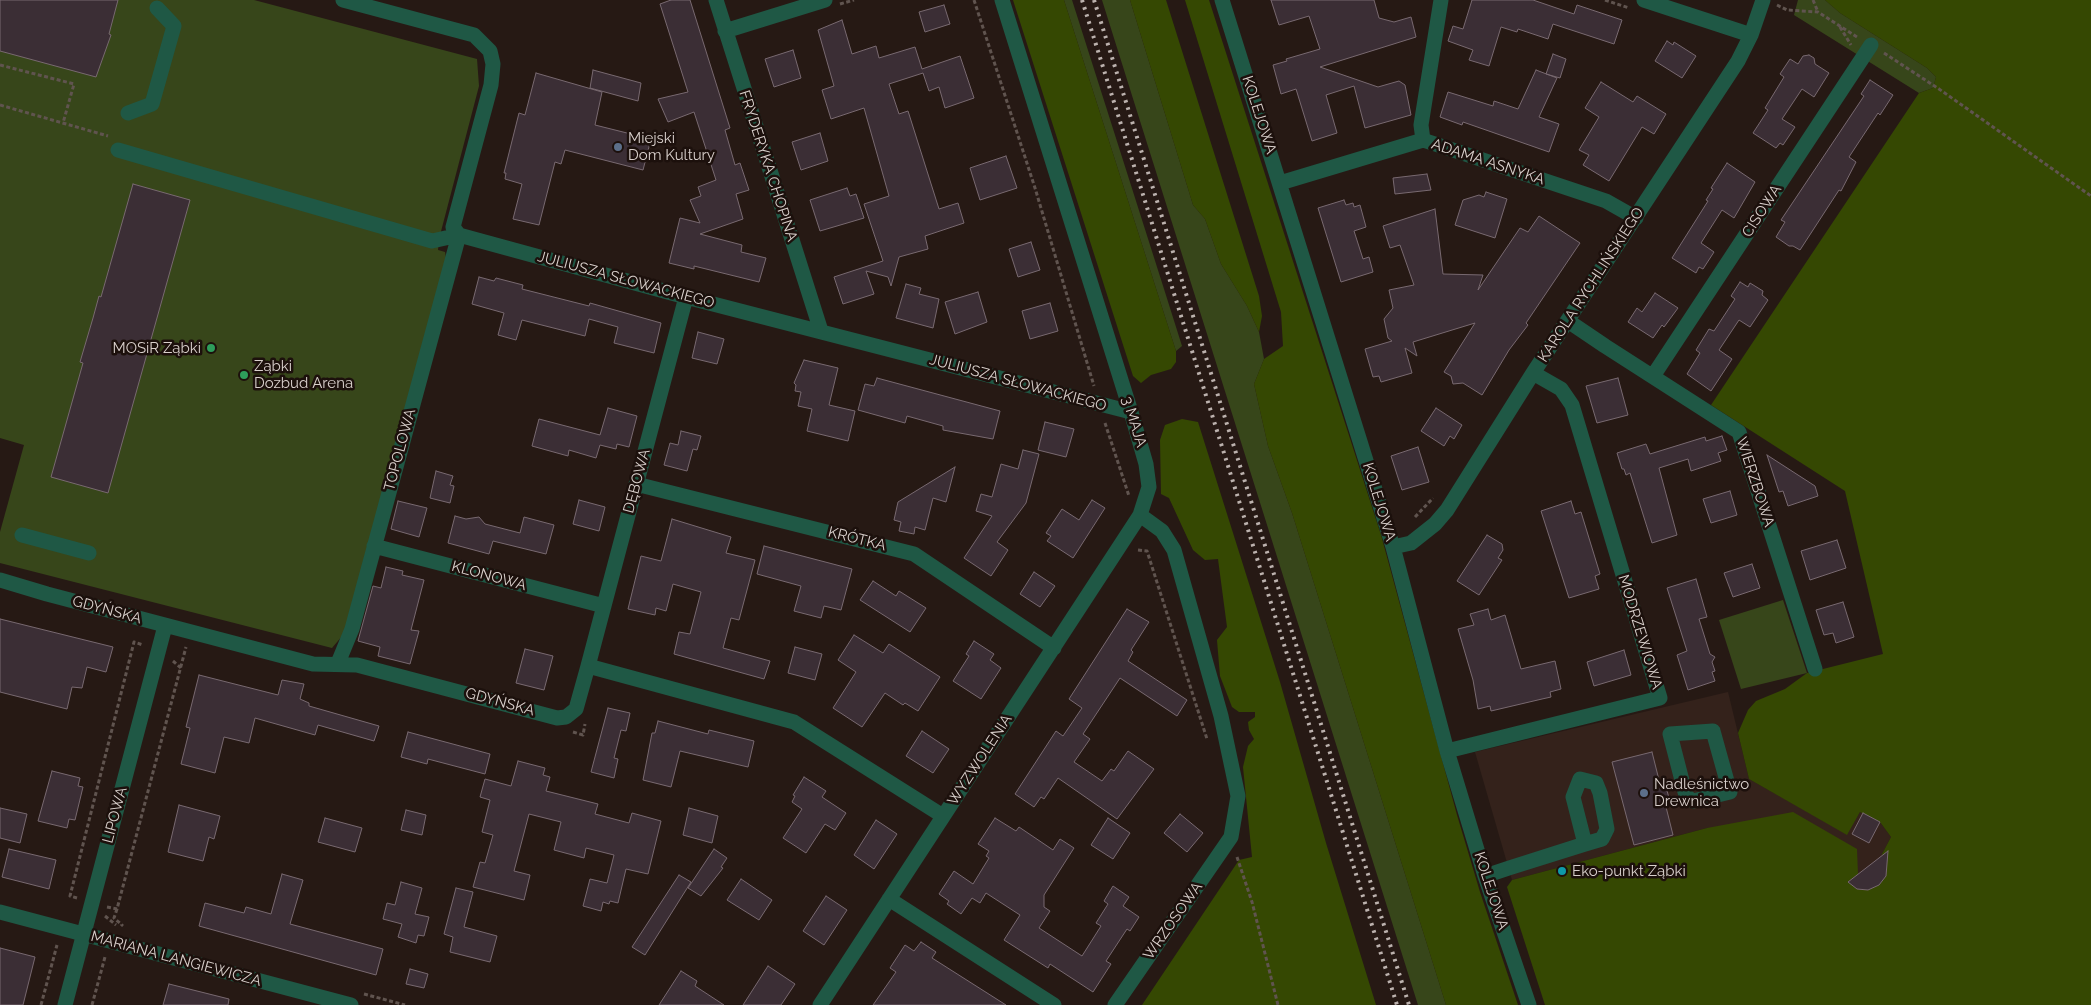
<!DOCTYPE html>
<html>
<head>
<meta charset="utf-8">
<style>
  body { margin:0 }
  canvas { display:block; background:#261914 }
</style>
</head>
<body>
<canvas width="2091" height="1005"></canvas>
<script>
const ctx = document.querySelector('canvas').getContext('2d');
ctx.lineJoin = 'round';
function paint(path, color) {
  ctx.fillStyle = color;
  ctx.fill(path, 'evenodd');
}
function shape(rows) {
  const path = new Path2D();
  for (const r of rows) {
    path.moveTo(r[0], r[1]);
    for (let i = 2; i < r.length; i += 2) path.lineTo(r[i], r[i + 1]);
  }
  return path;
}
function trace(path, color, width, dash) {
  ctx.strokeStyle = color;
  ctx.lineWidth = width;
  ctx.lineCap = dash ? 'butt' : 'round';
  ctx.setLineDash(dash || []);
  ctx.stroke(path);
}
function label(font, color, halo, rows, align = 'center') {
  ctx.font = font + ' Raleway,sans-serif';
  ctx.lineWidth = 5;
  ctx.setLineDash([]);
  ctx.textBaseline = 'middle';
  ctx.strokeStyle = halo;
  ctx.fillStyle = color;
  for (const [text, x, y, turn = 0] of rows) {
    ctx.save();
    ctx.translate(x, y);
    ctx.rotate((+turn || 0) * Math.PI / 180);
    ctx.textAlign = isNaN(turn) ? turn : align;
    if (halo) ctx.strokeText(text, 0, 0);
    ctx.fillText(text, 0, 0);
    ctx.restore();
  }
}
paint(shape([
  [1728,692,1749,779,1847,834,1860,812,1880,822,1891,837,1882,854,1887,864,1886,876,1879,885,1868,890,1857,889,1848,882,1707,828,1512,880,1475,752]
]), '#34221b');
paint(shape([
  [0,0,254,0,477,59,479,86,439,239,438,250,445,252,446,258,348,629,332,648,0,563,0,532,24,445,0,438],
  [1064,0,1072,0,1164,289,1182,346,1176,351],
  [1102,0,1130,0,1193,205,1205,219,1221,264,1247,306,1259,332,1264,359,1254,384,1268,446,1292,513,1446,1005,1418,1005],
  [1798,0,1825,0,1840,13,1927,68,1936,77,1933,88,1919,93,1794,15],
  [1783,600,1807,673,1741,689,1719,620]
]), '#37461a');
paint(shape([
  [1013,0,1064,0,1176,351,1176,362,1171,369,1151,375,1141,383,1133,376],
  [1130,0,1166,0,1259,296,1262,316,1259,332,1247,306,1221,264,1205,219,1193,205],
  [1185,0,1209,0,1381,535,1457,815,1480,892,1518,1005,1446,1005,1292,513,1268,446,1254,384,1264,359,1283,346,1281,312],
  [1825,0,2091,0,2091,1005,1545,1005,1507,887,1512,880,1707,828,1793,812,1857,849,1858,874,1848,882,1857,889,1868,890,1879,885,1886,876,1887,864,1882,854,1891,837,1880,822,1860,812,1847,835,1749,779,1738,733,1748,710,1756,701,1785,689,1807,673,1883,654,1845,491,1711,405,1919,93,1933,88,1936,77,1927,68,1840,13],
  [1182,419,1198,422,1280,682,1326,843,1376,1005,1142,1005,1239,860,1252,857,1243,767,1248,746,1254,739,1249,730,1248,722,1255,717,1255,712,1239,712,1232,707,1220,676,1217,640,1227,627,1218,559,1205,560,1193,550,1169,498,1161,494,1160,440,1165,425]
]), '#354802');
const building = shape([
  [0,0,118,0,109,34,111,35,96,77,0,51,0,0],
  [671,0,690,0,730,128,725,130,735,165,740,163,749,190,736,194,743,219,700,234,742,245,741,252,766,258,759,282,694,266,694,269,669,263,680,218,700,223,690,200,701,196,698,187,716,180,694,112,668,122,658,99,688,92,660,4,671,0],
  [1271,0,1374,0,1379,18,1394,22,1411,17,1416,37,1320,67,1378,87,1399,81,1405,85,1411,115,1365,128,1354,86,1326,95,1337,133,1312,141,1296,89,1281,94,1273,65,1287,61,1286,59,1320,49,1309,16,1279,25,1271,0],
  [1472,0,1533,0,1574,14,1577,5,1622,20,1614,44,1553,24,1548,39,1518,29,1517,32,1501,27,1489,66,1469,60,1473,50,1448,41,1453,26,1463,29,1472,0],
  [944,5,950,24,925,32,919,12,944,5],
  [842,20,852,54,876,46,879,58,915,47,922,69,960,56,974,98,945,108,939,87,929,91,923,73,889,84,899,114,908,111,939,209,958,203,964,223,925,236,928,249,899,257,891,286,888,277,866,271,874,294,843,304,834,277,883,261,864,204,889,196,864,108,831,119,822,90,834,86,818,30,842,20],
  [1667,41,1673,45,1674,42,1696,56,1682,78,1655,61,1667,41],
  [793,50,801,78,774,87,765,59,793,50],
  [1553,54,1566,59,1560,78,1546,74,1553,54],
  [1809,55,1814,58,1815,64,1829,73,1814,97,1802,89,1782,119,1795,127,1783,145,1780,143,1776,148,1753,133,1768,110,1765,108,1784,77,1780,74,1790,59,1798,64,1803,56,1809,55],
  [593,70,641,83,638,101,590,88,593,70],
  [1536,70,1557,78,1539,117,1559,124,1549,152,1463,122,1462,125,1440,117,1448,92,1493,106,1494,101,1518,109,1536,70],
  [536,73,602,92,595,125,651,139,643,170,565,150,561,164,555,162,539,225,513,219,522,184,505,179,506,173,504,173,519,113,525,115,536,73],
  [1870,80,1893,95,1880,115,1878,113,1849,157,1856,162,1841,191,1839,190,1800,250,1793,246,1789,246,1776,237,1785,222,1781,220,1864,96,1861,94,1870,80],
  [1601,82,1633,102,1637,96,1666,114,1654,134,1642,127,1609,181,1583,165,1589,155,1579,150,1599,117,1585,108,1601,82],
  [820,133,828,161,801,170,792,142,820,133],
  [1006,156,1017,188,980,200,970,168,1006,156],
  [1727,163,1755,182,1734,218,1722,210,1701,243,1714,252,1703,269,1699,267,1696,273,1672,258,1708,201,1706,200,1713,189,1711,188,1727,163],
  [1427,174,1431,190,1395,194,1393,178,1427,174],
  [133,184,190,200,108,493,51,477,83,363,80,362,93,318,99,296,101,297,133,184],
  [847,188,850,196,856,194,864,218,820,231,810,200,847,188],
  [1486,192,1507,199,1495,238,1455,225,1463,200,1479,195,1484,197,1486,192],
  [1344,200,1346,205,1353,203,1354,207,1360,205,1366,227,1354,231,1363,259,1369,257,1373,272,1341,282,1318,208,1344,200],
  [1435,209,1443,274,1483,275,1478,290,1520,228,1528,232,1539,216,1580,243,1526,323,1528,325,1509,350,1482,395,1463,383,1453,384,1451,376,1444,372,1475,323,1413,342,1417,356,1405,348,1412,373,1381,382,1379,376,1373,377,1365,349,1392,341,1388,338,1384,319,1393,308,1389,290,1414,285,1400,245,1390,248,1383,226,1435,209],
  [1031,242,1040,270,1018,277,1009,249,1031,242],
  [479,277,494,281,496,278,523,285,522,289,589,306,590,303,661,323,654,353,614,343,618,327,589,319,585,336,522,320,516,340,498,335,504,313,472,304,479,277],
  [1740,282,1748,287,1750,283,1763,291,1762,295,1768,300,1750,327,1739,320,1719,350,1732,359,1711,391,1687,374,1700,353,1696,350,1709,329,1714,331,1735,299,1731,296,1740,282],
  [906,284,921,288,919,294,939,299,933,328,896,318,906,284],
  [978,292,987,322,955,334,945,302,978,292],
  [1655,293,1678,308,1664,327,1662,325,1653,338,1628,322,1637,308,1642,312,1655,293],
  [1050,303,1058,331,1030,339,1022,311,1050,303],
  [698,332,724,339,717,364,692,358,698,332],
  [804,360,838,368,829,405,855,411,848,441,807,431,812,409,798,406,801,392,795,391,796,385,794,383,804,360],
  [877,378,1000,411,993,439,943,430,943,426,907,416,905,423,858,410,865,384,874,386,877,378],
  [1618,378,1628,415,1597,423,1586,386,1618,378],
  [608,408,637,416,629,447,617,444,616,449,600,445,596,458,569,450,568,456,532,446,539,419,600,435,608,408],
  [1436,408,1462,425,1454,439,1450,436,1444,446,1421,431,1436,408],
  [1045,422,1074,429,1066,457,1038,450,1045,422],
  [681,431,701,436,697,450,693,449,687,471,664,465,670,443,678,445,681,431],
  [1722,436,1727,450,1718,453,1721,461,1691,471,1688,459,1659,468,1677,535,1652,543,1630,473,1626,475,1624,469,1622,469,1617,453,1646,444,1650,454,1705,437,1706,441,1722,436],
  [1418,447,1429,482,1402,490,1391,456,1418,447],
  [1023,450,1039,454,1026,503,997,542,1008,550,991,576,964,558,992,516,976,511,981,494,992,497,1001,464,1018,469,1023,450],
  [1767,455,1815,486,1818,496,1788,506,1783,491,1779,492,1767,455],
  [955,467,946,502,933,498,925,530,915,527,914,534,899,531,901,522,894,520,898,502,955,467],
  [436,471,453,476,450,485,454,486,450,503,430,498,436,471],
  [1730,491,1737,515,1711,523,1703,499,1730,491],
  [579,500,605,507,599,531,573,524,579,500],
  [1092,500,1105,508,1073,558,1047,541,1051,536,1046,533,1062,509,1079,520,1092,500],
  [398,501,427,508,419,537,391,529,398,501],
  [1571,501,1575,514,1581,512,1600,574,1595,576,1599,589,1569,598,1541,511,1571,501],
  [455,516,466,519,479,517,485,524,520,533,524,517,554,525,546,554,493,541,489,554,448,543,455,516],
  [672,519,731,537,726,553,755,560,739,620,731,618,723,648,770,661,764,679,674,654,679,632,690,634,701,592,673,584,666,611,656,608,655,615,628,609,641,556,661,561,672,519],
  [1487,535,1502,544,1503,550,1498,558,1502,560,1479,595,1457,581,1487,535],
  [1837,540,1846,568,1810,580,1801,551,1837,540],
  [764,546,852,569,841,610,824,606,821,618,794,611,801,586,757,574,764,546],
  [1752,564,1760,588,1733,597,1724,573,1752,564],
  [386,567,403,571,402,575,424,580,411,630,419,631,410,664,378,656,380,647,358,641,373,586,381,588,386,567],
  [1034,572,1055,586,1040,607,1020,594,1034,572],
  [1696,579,1707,617,1699,619,1710,654,1715,657,1712,662,1715,671,1712,672,1715,681,1688,690,1677,655,1687,651,1667,588,1696,579],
  [873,581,896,596,899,591,926,608,910,632,860,600,873,581],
  [1843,602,1854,637,1836,643,1833,633,1824,635,1816,610,1843,602],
  [1127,609,1149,622,1131,650,1133,652,1128,661,1187,700,1177,716,1120,678,1083,734,1090,739,1074,762,1102,781,1111,769,1114,771,1128,751,1154,769,1117,819,1058,778,1044,799,1041,797,1034,807,1015,794,1056,731,1063,736,1082,708,1069,699,1127,609],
  [1488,609,1491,620,1505,615,1521,669,1555,661,1561,689,1550,692,1551,697,1542,699,1491,711,1490,706,1478,709,1473,680,1458,629,1474,625,1470,614,1488,609],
  [0,619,113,647,106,672,87,667,82,688,72,687,67,709,0,692,0,619],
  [854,635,883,653,889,644,940,677,918,711,905,703,903,705,885,693,862,727,833,708,856,672,838,660,854,635],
  [974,641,994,654,990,660,1001,668,981,699,953,681,969,656,966,654,974,641],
  [795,647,822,654,815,680,788,673,795,647],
  [525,649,553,656,544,690,516,683,525,649],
  [1624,650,1631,675,1594,686,1587,662,1624,650],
  [199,675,278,695,282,680,304,684,300,699,309,703,309,706,379,726,374,741,318,725,315,735,255,718,249,743,224,737,215,773,181,764,190,728,186,727,199,675],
  [608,708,630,713,626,731,621,730,614,758,618,759,614,778,591,772,608,708],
  [658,721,708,734,709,730,754,741,748,767,680,751,671,787,643,780,652,733,655,733,658,721],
  [922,731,949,749,933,773,906,756,922,731],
  [408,732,490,754,485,774,428,759,427,764,401,757,408,732],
  [1652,752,1660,784,1665,783,1670,802,1665,803,1673,835,1634,845,1612,762,1652,752],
  [518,761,545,768,543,775,550,777,546,791,598,804,595,814,629,823,632,813,661,821,648,874,626,869,618,903,610,901,609,904,603,902,601,911,583,906,590,879,607,883,614,855,586,848,584,858,554,850,561,822,529,814,514,871,530,875,524,900,473,887,480,862,485,863,493,835,482,832,490,800,480,797,485,779,511,786,518,761],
  [52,771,80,778,78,786,83,787,75,820,69,819,67,828,38,821,52,771],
  [804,777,826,791,822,797,846,813,835,830,825,824,806,853,783,838,802,809,792,802,795,796,793,795,804,777],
  [179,805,220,816,214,839,209,837,203,861,168,852,179,805],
  [0,808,27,814,20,843,0,838,0,808],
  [689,808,718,816,712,843,683,835,689,808],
  [406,810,426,815,422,835,401,830,406,810],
  [1863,813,1880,822,1869,843,1852,834,1863,813],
  [1180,814,1203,833,1187,852,1164,833,1180,814],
  [325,818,362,828,355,852,318,842,325,818],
  [995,818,1016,831,1019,827,1053,850,1060,839,1074,848,1044,895,1044,907,1050,911,1039,928,1082,956,1101,926,1096,923,1108,904,1104,901,1113,886,1129,897,1123,906,1139,917,1130,931,1127,929,1106,961,1111,964,1093,992,1050,964,1048,968,1004,940,1020,915,986,893,980,903,972,898,961,914,947,904,949,901,939,894,954,871,973,884,989,858,986,856,989,851,978,844,995,818],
  [1108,818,1130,833,1113,859,1091,845,1108,818],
  [876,820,897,834,874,869,854,855,876,820],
  [9,849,56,860,49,889,2,877,9,849],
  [714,849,727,858,721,867,723,868,701,896,688,888,714,849],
  [1888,851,1886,876,1879,885,1868,890,1857,889,1848,882,1888,851],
  [282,874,303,880,290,924,383,949,376,975,199,926,205,903,244,913,246,907,271,914,282,874],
  [679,875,691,882,645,955,632,947,679,875],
  [741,879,772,900,759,920,727,900,741,879],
  [401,882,422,888,415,914,429,917,424,936,418,935,416,943,398,937,402,924,383,919,387,903,395,905,401,882],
  [456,888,473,892,464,927,497,936,490,962,450,952,453,937,444,934,456,888],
  [826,896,847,910,824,945,803,931,826,896],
  [921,942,936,952,932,958,1006,1005,873,1005,896,972,890,968,905,945,914,951,921,942],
  [0,948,35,957,23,1005,0,1005,0,948],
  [768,966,795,984,781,1005,743,1005,768,966],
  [410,969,428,974,424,988,406,984,410,969],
  [681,971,697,981,695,986,724,1005,659,1005,681,971],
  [169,984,229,999,228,1005,163,1005,169,984]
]);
paint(building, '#3b2e35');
trace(building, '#786970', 1);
trace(shape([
  [974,0,1035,188,1094,386],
  [1605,0,1629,8],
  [1813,0,1818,12],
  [840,4,854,0],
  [1777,5,1787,10,1818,12,1857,37],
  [1840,27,1851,45],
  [1884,53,1939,89,2091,196],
  [0,65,74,84,63,123],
  [0,105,108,136],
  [1105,423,1129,496],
  [1415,517,1433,498],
  [1138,550,1147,551,1207,739],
  [173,661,181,668],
  [573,732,583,735,585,724],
  [1237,857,1252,902,1278,1005],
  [77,898,70,896,134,642,143,645],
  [107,907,117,909,186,647],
  [117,909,114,918,122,925,121,926],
  [105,916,116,925],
  [364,994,405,1005],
  [41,1005,57,945],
  [92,1005,105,957]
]), '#60544f', 3, [4, 2.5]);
trace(shape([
  [343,0,474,35,490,51,493,64,491,85,453,227,459,235,686,297,1131,412],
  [716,0,821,331],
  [1222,0,1393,547,1447,751,1485,876,1529,1005],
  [1644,0,1751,35],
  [725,31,825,0],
  [128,113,152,104,174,26,157,8],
  [1423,140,1421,125,1441,0],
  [118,150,432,241,459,235,352,629,338,663],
  [1280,183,1423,140,1606,201,1636,218],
  [1568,321,1605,346,1739,432,1815,669],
  [1653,376,1871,45],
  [636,484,914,554,1054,648],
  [22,535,89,553],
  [374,546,604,606],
  [1393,547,1411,543,1435,524,1447,510,1533,373,1738,61,1751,35,1763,0],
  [0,580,47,594,313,664,357,665,557,718,566,717,576,709,588,666,794,722,943,816],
  [588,666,686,297],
  [1713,731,1730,792,1693,801,1686,796,1670,734,1713,731],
  [1447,751,1660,698,1572,405,1561,389,1533,373],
  [1485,876,1509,868,1585,844,1602,839,1607,829,1600,793,1596,783,1580,779,1573,797,1585,844],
  [889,899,1054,1005],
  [0,912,351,1005],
  [65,1005,165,626],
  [820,1005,1140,515,1149,487,1146,464,1131,412,1002,0],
  [1115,1005,1231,837,1238,796,1221,716,1174,550,1162,531,1140,515]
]), '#1f5845', 15);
trace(shape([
  [1082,0,1397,1005],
  [1094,0,1409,1005]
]), '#bcb2ae', 4, [2.5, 5]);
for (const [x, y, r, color] of [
  [618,147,5,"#5c6f8a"],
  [211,348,5,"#2e9e5b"],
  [244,375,5,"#2e9e5b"],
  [1644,793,5,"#5c6f8a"],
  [1562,871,5,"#0f9aa8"]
]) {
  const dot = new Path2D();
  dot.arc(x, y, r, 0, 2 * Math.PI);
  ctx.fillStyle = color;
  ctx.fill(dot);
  trace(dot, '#1c100c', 2);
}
label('15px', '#d9d0cc', '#1c100c', [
  ["KOLEJOWA",1259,115,72],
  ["ADAMA ASNYKA",1488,162,18],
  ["FRYDERYKA CHOPINA",768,166,72],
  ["CISOWA",1762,211,-57],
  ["JULIUSZA SŁOWACKIEGO",626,280,15],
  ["KAROLA RYCHLIŃSKIEGO",1591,285,-57],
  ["JULIUSZA SŁOWACKIEGO",1018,383,15],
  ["3 MAJA",1134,422,73],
  ["TOPOLOWA",400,450,-75],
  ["DĘBOWA",637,481,-75],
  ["WIERZBOWA",1755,482,72],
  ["KOLEJOWA",1379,502,73],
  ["KRÓTKA",857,539,14],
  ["KLONOWA",489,576,15],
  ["GDYŃSKA",107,610,15],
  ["MODRZEWIOWA",1640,632,73],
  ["GDYŃSKA",500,702,15],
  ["WYZWOLENIA",980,760,-57],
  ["LIPOWA",115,815,-75],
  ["KOLEJOWA",1491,891,72],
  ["WRZOSOWA",1173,921,-55],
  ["MARIANA LANGIEWICZA",176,959,15]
]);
label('15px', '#d9d0cc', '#1c100c', [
  ["Miejski",628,138],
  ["Dom Kultury",628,155],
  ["MOSiR Ząbki",201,348,"right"],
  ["Ząbki",254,366],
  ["Dozbud Arena",254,383],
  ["Nadleśnictwo",1654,784],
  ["Drewnica",1654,801],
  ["Eko-punkt Ząbki",1572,871]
], 'left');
</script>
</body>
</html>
